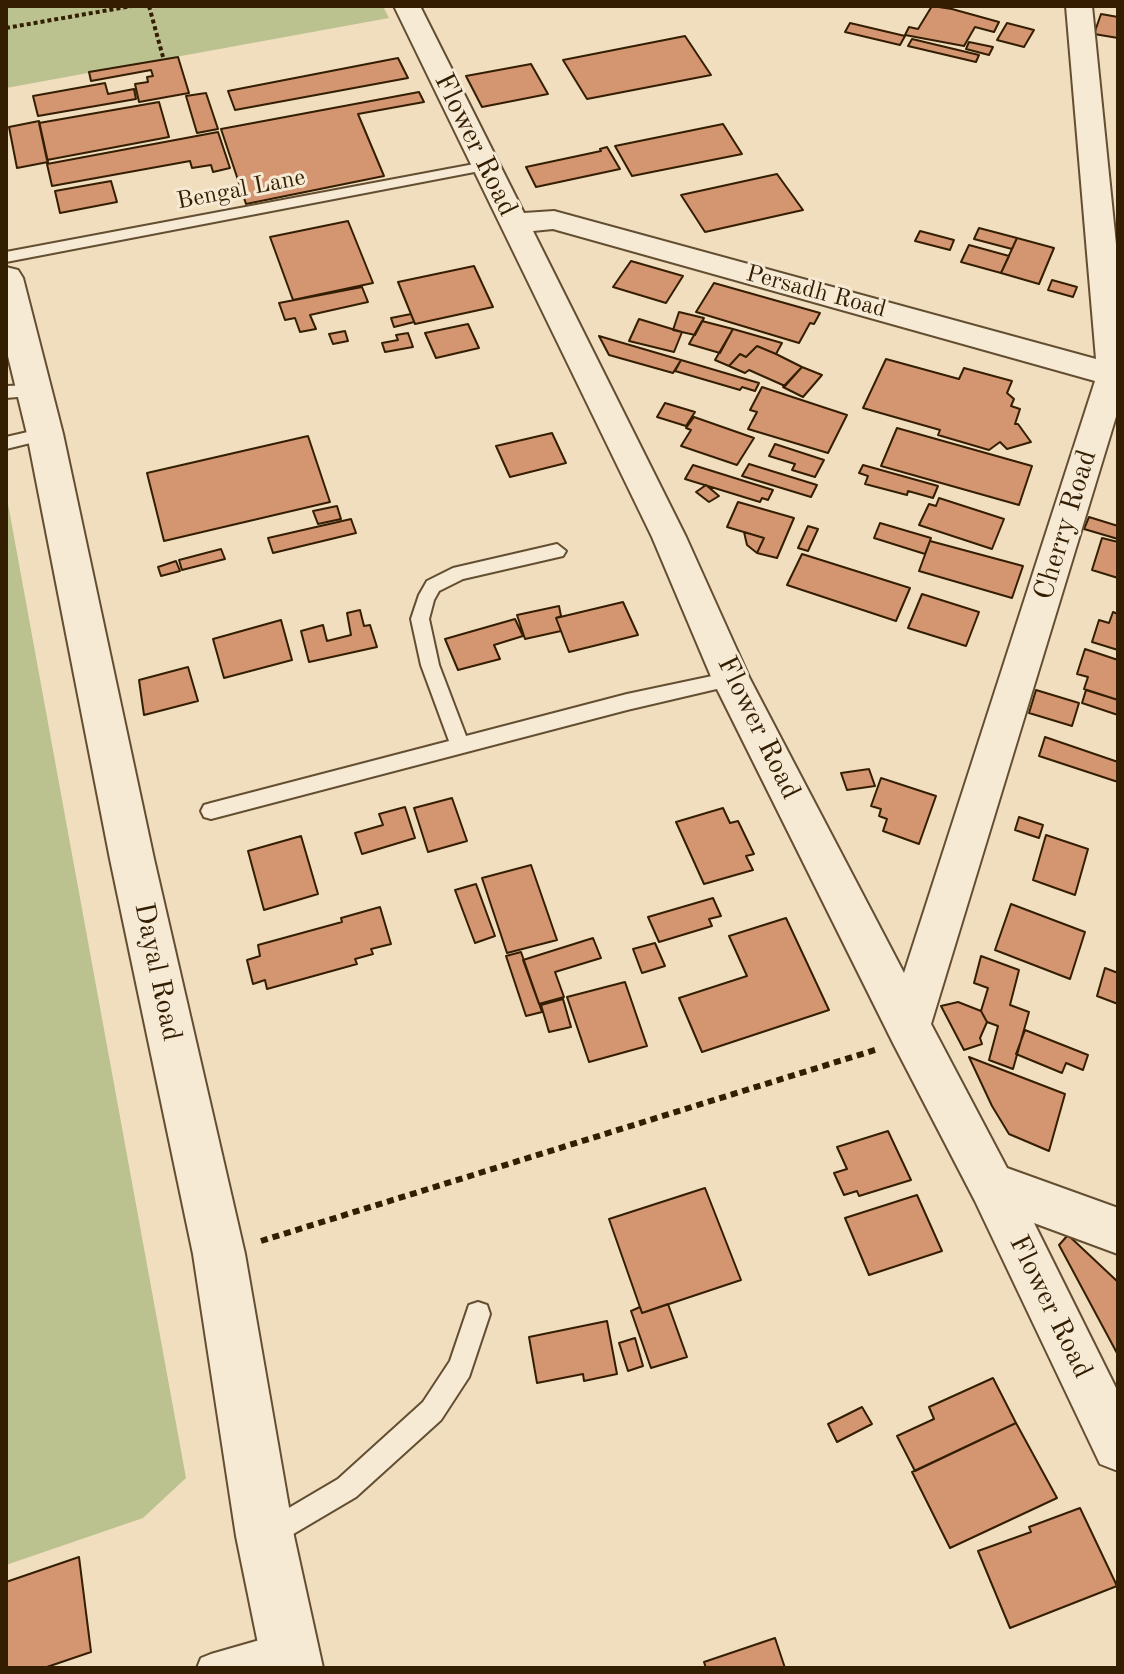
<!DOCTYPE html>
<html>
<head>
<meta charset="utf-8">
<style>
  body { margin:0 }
  #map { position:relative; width:1124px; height:1674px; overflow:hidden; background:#f1debe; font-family:"Old Standard TT",serif }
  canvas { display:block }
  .frame { position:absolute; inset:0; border:8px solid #341e02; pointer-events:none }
</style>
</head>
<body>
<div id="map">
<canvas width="1124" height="1674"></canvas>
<div class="frame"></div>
</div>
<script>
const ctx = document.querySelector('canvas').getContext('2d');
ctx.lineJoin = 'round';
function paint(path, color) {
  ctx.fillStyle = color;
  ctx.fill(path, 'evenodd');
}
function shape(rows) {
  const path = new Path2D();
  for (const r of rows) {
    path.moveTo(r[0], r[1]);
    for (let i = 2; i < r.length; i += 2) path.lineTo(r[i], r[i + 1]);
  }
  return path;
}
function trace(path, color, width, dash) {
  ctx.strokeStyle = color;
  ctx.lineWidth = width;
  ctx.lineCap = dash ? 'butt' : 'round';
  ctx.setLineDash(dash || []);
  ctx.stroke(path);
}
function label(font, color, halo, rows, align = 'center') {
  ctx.font = font + ' "Old Standard TT",serif';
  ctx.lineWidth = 6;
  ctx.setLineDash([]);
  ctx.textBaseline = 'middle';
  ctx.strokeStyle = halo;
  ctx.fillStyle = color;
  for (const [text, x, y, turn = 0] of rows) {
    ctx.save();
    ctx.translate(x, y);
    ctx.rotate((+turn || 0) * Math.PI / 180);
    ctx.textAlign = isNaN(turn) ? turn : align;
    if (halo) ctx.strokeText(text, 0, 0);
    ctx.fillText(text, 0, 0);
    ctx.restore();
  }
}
paint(shape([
  [6,6,383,6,389,18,6,88],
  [6,493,186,1478,143,1518,6,1565]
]), '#bcc190');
const building = shape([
  [932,6,952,9,999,22,994,32,975,27,964,46,905,35,909,27,918,29,932,6],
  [1101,14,1118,17,1118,38,1094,34,1101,14],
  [850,23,905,36,900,45,845,32,850,23],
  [1007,23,1034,30,1024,47,997,40,1007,23],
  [685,36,711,75,587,99,563,60,685,36],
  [912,39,979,55,976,62,908,46,912,39],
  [969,42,993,47,989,55,966,49,969,42],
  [178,57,189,93,139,102,135,84,148,82,147,77,153,76,151,70,91,81,89,72,178,57],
  [398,58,408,78,235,110,228,91,398,58],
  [531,64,548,94,482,107,466,76,531,64],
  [105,83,108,94,134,89,136,99,38,116,33,96,105,83],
  [419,92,424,102,358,114,384,176,246,204,221,129,419,92],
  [206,93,218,129,197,133,186,96,206,93],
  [159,102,169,137,47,160,39,123,159,102],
  [39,121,48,162,17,168,9,127,39,121],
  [723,124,742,154,632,176,615,146,723,124],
  [218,132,230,168,213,172,211,165,192,168,190,161,52,186,47,164,218,132],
  [607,147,620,169,536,187,526,167,601,151,600,149,607,147],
  [777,174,803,210,705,232,681,195,777,174],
  [111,181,117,202,60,213,55,191,111,181],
  [348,221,373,283,293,300,270,237,348,221],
  [979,228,1017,238,1012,249,974,239,979,228],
  [920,231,954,240,950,250,915,241,920,231],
  [1017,238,1054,248,1039,284,1001,273,1017,238],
  [969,245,1009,256,1001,273,961,262,969,245],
  [631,261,683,276,666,303,613,287,631,261],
  [474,266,493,307,415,324,398,282,474,266],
  [1052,280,1077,287,1073,297,1048,290,1052,280],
  [714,283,820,313,814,324,810,323,799,343,696,312,714,283],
  [362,287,368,302,310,315,316,329,300,332,295,318,285,320,279,303,362,287],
  [679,312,704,318,695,335,673,330,679,312],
  [411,314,414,322,394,327,391,318,411,314],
  [639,319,682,332,674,352,629,341,639,319],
  [702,321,733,329,720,353,689,344,702,321],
  [468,324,479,348,436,358,425,333,468,324],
  [733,329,782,343,776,354,757,346,746,357,740,354,729,366,715,360,733,329],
  [345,331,348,341,333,344,329,334,345,331],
  [408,333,413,347,385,352,382,343,398,340,396,335,408,333],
  [599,336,681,360,673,373,609,355,599,336],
  [757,346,776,354,802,367,785,386,749,370,745,373,729,366,740,354,746,357,757,346],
  [886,359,959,379,964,368,1012,381,1007,393,1014,399,1011,406,1020,409,1015,424,1018,424,1031,442,1007,449,1000,442,989,450,938,435,940,430,863,408,886,359],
  [681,360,759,383,755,391,742,387,740,390,675,371,681,360],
  [802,367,822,375,803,397,783,387,802,367],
  [762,387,847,415,828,453,748,429,757,412,750,410,762,387],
  [665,403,695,412,686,426,657,417,665,403],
  [694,417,754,438,737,465,681,446,691,430,686,428,694,417],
  [897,428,1032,466,1019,505,881,466,897,428],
  [552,433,566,463,510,477,496,446,552,433],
  [308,436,330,502,164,541,147,473,308,436],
  [775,444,824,460,815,477,792,470,795,464,769,456,775,444],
  [749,464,817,485,811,497,742,476,749,464],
  [693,465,773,490,768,500,762,498,760,502,685,479,693,465],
  [863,465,938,486,933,498,908,491,907,495,865,484,868,476,859,473,863,465],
  [706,485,719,496,709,502,696,492,706,485],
  [939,498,1004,519,992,549,919,525,929,504,936,506,939,498],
  [738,502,794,518,777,558,757,553,764,538,727,527,738,502],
  [337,506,341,519,318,524,313,511,337,506],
  [1089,517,1118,526,1118,539,1084,529,1089,517],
  [351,519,356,533,273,553,268,538,351,519],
  [880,523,931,538,925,554,874,538,880,523],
  [808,526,818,529,808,551,798,548,808,526],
  [744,532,764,538,757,553,747,545,744,532],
  [1102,538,1118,542,1118,578,1092,570,1102,538],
  [930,541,1023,566,1012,598,919,571,930,541],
  [221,549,225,559,182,570,179,560,221,549],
  [802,554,910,588,896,621,787,585,802,554],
  [176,561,180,571,161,576,158,567,176,561],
  [922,594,979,612,966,646,908,628,922,594],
  [623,602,638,635,569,652,556,618,623,602],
  [559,606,561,616,556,618,561,631,525,639,517,615,559,606],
  [360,610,364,626,370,625,377,647,309,662,301,631,323,625,327,641,351,635,347,613,360,610],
  [1113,612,1118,614,1118,650,1092,642,1099,620,1109,623,1113,612],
  [515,619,523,636,494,645,500,659,458,670,445,639,515,619],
  [281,620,292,660,224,678,213,639,281,620],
  [1085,649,1118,660,1118,700,1084,689,1088,677,1077,674,1085,649],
  [188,667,198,701,144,715,139,680,188,667],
  [1036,690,1079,703,1072,726,1029,713,1036,690],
  [1086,690,1118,700,1118,715,1082,703,1086,690],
  [1045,737,1118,762,1118,782,1039,756,1045,737],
  [869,769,875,786,847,790,841,773,869,769],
  [881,778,936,796,919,844,883,831,887,819,879,816,881,809,871,806,881,778],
  [452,798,467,841,428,852,414,808,452,798],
  [405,807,415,838,362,854,355,833,383,825,379,814,405,807],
  [723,808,730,823,738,821,754,854,746,856,753,870,704,884,676,822,723,808],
  [1019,817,1043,825,1039,838,1015,830,1019,817],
  [1046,835,1088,849,1075,895,1033,880,1046,835],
  [301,836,318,894,264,910,248,851,301,836],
  [531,865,557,940,507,953,482,878,531,865],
  [476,884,495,936,475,943,455,890,476,884],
  [713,898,721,916,709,919,712,926,659,942,648,917,713,898],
  [1011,904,1085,932,1070,979,995,950,1011,904],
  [380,907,391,944,371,949,373,954,355,959,357,964,267,989,265,980,253,984,247,960,260,956,258,945,342,922,341,918,380,907],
  [786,918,829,1010,702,1052,679,998,747,976,729,936,786,918],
  [593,938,601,958,555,972,564,997,539,1004,523,960,593,938],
  [655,943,665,966,642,973,633,949,655,943],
  [521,952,542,1012,526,1016,506,956,521,952],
  [981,956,1019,970,1010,1005,1029,1012,1013,1069,989,1060,998,1026,987,1022,981,1011,988,988,974,983,981,956],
  [1105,968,1118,973,1118,1004,1097,996,1105,968],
  [625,982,647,1046,589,1062,567,997,625,982],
  [563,999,571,1027,549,1032,541,1005,563,999],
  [958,1002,981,1011,987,1022,980,1038,982,1044,964,1050,941,1006,958,1002],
  [1025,1030,1088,1055,1083,1070,1066,1063,1062,1073,1016,1054,1025,1030],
  [969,1057,1065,1094,1049,1151,1009,1134,992,1106,969,1057],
  [888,1131,911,1180,859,1196,857,1191,844,1195,834,1173,847,1169,837,1147,888,1131],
  [705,1188,741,1280,642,1313,609,1219,705,1188],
  [917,1195,942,1251,869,1275,845,1218,917,1195],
  [1068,1235,1118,1282,1118,1355,1059,1245,1068,1235],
  [668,1304,687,1357,651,1368,631,1311,640,1307,642,1313,668,1304],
  [607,1321,617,1374,584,1381,583,1374,537,1383,529,1337,607,1321],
  [635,1338,643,1366,628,1371,619,1343,635,1338],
  [993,1378,1016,1423,915,1471,897,1436,934,1419,929,1407,993,1378],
  [862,1407,872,1424,837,1442,828,1424,862,1407],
  [1016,1423,1057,1498,950,1548,912,1472,1016,1423],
  [1080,1508,1117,1586,1010,1628,978,1551,1031,1532,1029,1527,1080,1508],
  [79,1557,91,1652,44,1668,6,1668,6,1582,79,1557],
  [775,1638,785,1668,706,1668,704,1662,775,1638]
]);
paint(building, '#d49571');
trace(building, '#341e02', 2);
const service = shape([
  [485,162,490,163,490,169,6,262,6,252,485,162],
  [35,385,41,387,41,395,6,398,6,386,35,385],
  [45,428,53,434,51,438,6,449,6,437,45,428],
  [557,544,566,551,563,556,463,579,439,591,434,600,429,619,439,665,466,736,627,694,731,672,740,679,738,684,627,710,211,819,204,817,201,811,204,805,211,803,449,741,421,665,411,619,419,595,427,581,453,568,557,544],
  [478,1302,487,1305,490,1314,469,1377,441,1420,356,1497,278,1543,269,1547,260,1543,256,1534,260,1525,338,1479,423,1402,450,1361,469,1305,478,1302],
  [284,1633,293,1637,297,1646,293,1655,284,1659,256,1668,197,1668,201,1658,211,1654,284,1633]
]);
const minor = shape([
  [394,6,420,6,524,213,554,211,1096,359,1066,6,1092,6,1118,264,1118,410,931,1024,1007,1168,1118,1208,1118,1254,1034,1223,1118,1392,1118,1471,1100,1464,975,1201,893,1043,712,679,652,537,394,6],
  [553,229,1095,381,904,973,750,679,686,537,533,231,553,229]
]);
const tertiary = shape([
  [6,267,18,270,23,278,63,434,154,859,245,1254,294,1536,323,1668,263,1668,236,1536,193,1254,110,859,27,434,6,348,6,267]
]);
trace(service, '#634e31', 4);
trace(minor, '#634e31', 4);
trace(tertiary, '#634e31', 4);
trace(shape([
  [149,6,163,57],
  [6,28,132,6]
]), '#341e02', 4, [4, 3]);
trace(shape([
  [261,1241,878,1049]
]), '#341e02', 6, [7, 5]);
paint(service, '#f6ead5');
paint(minor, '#f6ead5');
paint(tertiary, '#f6ead5');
label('24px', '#341e02', '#f6ead5', [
  ["Bengal Lane",241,190,-11],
  ["Persadh Road",816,292,15]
]);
label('28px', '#341e02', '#f6ead5', [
  ["Flower Road",475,145,64],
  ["Cherry Road",1066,525,-73],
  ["Flower Road",758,728,64],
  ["Dayal Road",157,972,78],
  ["Flower Road",1050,1307,64]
]);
</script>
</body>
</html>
